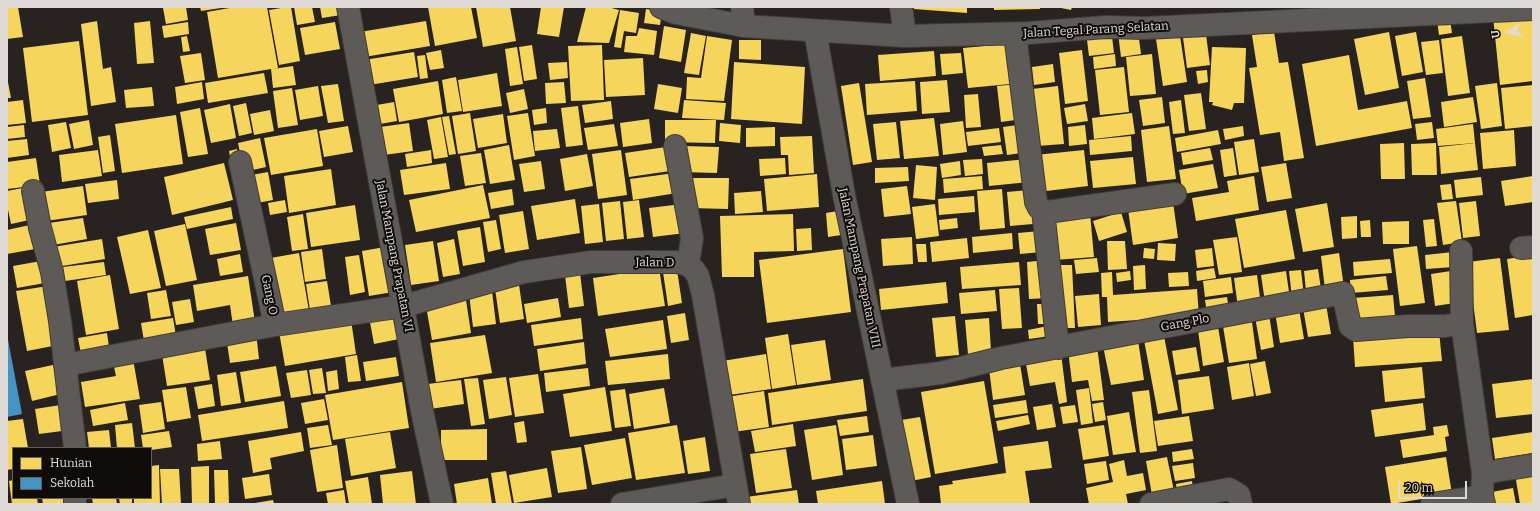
<!DOCTYPE html>
<html>
<head>
<meta charset="utf-8">
<style>
  body { margin:0 }
  #map { position:relative; width:1540px; height:511px; overflow:hidden; background:#282320; font-family:Bitter,serif }
  canvas { display:block }
  .frame { position:absolute; inset:0; border:8px solid #e0dad6; pointer-events:none }
  .legend { position:absolute; left:12px; top:447px; width:140px; height:52px; box-sizing:border-box; background:#100c0a; border:1px solid #635e5c; margin:0; padding:5px 7px; list-style:none; font-size:12px; color:#e0dad6 }
  .legend li { display:flex; align-items:center; gap:8px; height:20px }
  .legend b { width:20px; border:1px solid #635e5c }
  .north { position:absolute; left:1488px; top:12px; width:40px; height:40px; -webkit-text-stroke:3px #100c0a; paint-order:stroke; rotate:261deg; font-size:11px; font-weight:700; line-height:16px; text-align:center; color:#e0dad6 }
  .north::after { content:''; display:block; margin:auto; width:14px; height:18px; background:#e0dad6; clip-path:polygon(50% 0,100% 100%,50% 72%,0 100%) }
  .scale { position:absolute; left:1398px; top:481px; width:69px; height:18px; box-sizing:border-box; border:2px solid #e0dad6; border-top:0; padding-left:5px; font-size:12px; line-height:14px; white-space:nowrap; color:#e0dad6; -webkit-text-stroke:3px #100c0a; paint-order:stroke }
</style>
</head>
<body>
<div id="map">
<canvas width="1540" height="511"></canvas>
<div class="frame"></div>
<ul class="legend">
<li><b style="height:11px;background:#f6d55c"></b>Hunian</li>
<li><b style="height:11px;background:#4393c3"></b>Sekolah</li>
</ul>
<div class="north">U</div>
<div class="scale">20 m</div>
</div>
<script>
const ctx = document.querySelector('canvas').getContext('2d');
ctx.lineJoin = 'round';
function paint(path, color) {
  ctx.fillStyle = color;
  ctx.fill(path, 'evenodd');
}
function shape(rows) {
  const path = new Path2D();
  for (const r of rows) {
    path.moveTo(r[0], r[1]);
    for (let i = 2; i < r.length; i += 2) path.lineTo(r[i], r[i + 1]);
  }
  return path;
}
function trace(path, color, width, dash) {
  ctx.strokeStyle = color;
  ctx.lineWidth = width;
  ctx.lineCap = dash ? 'butt' : 'round';
  ctx.setLineDash(dash || []);
  ctx.stroke(path);
}
function label(font, color, halo, rows, align = 'center') {
  ctx.font = font + ' Bitter,serif';
  ctx.lineWidth = 4;
  ctx.setLineDash([]);
  ctx.textBaseline = 'middle';
  ctx.strokeStyle = halo;
  ctx.fillStyle = color;
  for (const [text, x, y, turn = 0] of rows) {
    ctx.save();
    ctx.translate(x, y);
    ctx.rotate((+turn || 0) * Math.PI / 180);
    ctx.textAlign = isNaN(turn) ? turn : align;
    if (halo) ctx.strokeText(text, 0, 0);
    ctx.fillText(text, 0, 0);
    ctx.restore();
  }
}
paint(shape([
  [7,7,18,7,23,37,7,39],
  [168,7,186,7,188,20,166,24,163,8],
  [200,7,221,7,221,8,201,11],
  [235,7,267,7,278,68,273,69,293,66,296,85,273,88,271,69,218,78,207,12],
  [287,7,291,7,300,61,279,65,269,10],
  [294,7,312,7,315,22,297,25],
  [320,7,339,7,341,15,322,18],
  [428,7,471,7,477,38,435,46],
  [476,7,510,7,516,41,483,47],
  [541,7,564,7,559,37,537,34],
  [586,7,608,7,619,10,609,43,577,42],
  [914,7,967,7,967,13,914,9],
  [994,7,1040,7,1040,9,994,10],
  [1056,7,1072,7,1071,10],
  [646,9,662,11,660,25,644,23],
  [620,10,639,13,636,33,624,31,621,48,614,47],
  [1533,11,1533,81,1500,85,1493,16],
  [1450,19,1452,33,1439,35,1437,20],
  [97,21,103,69,111,67,116,102,91,106,81,24],
  [150,21,154,63,137,64,134,23],
  [426,21,430,46,364,57,360,32],
  [188,22,189,34,164,38,162,26],
  [335,22,340,49,305,55,300,28],
  [664,26,686,30,681,62,659,58],
  [1205,27,1210,65,1187,68,1182,30],
  [639,28,657,31,654,55,624,52,626,36,637,36],
  [1111,28,1114,53,1089,56,1086,32],
  [1138,31,1141,54,1121,57,1118,33],
  [1274,32,1279,63,1288,62,1304,158,1284,161,1280,132,1260,135,1249,68,1257,67,1252,35],
  [1389,32,1399,88,1365,95,1354,39],
  [1416,32,1423,72,1402,76,1395,36],
  [691,33,706,36,699,75,684,73],
  [187,36,190,51,183,52,181,37],
  [707,36,732,40,724,101,686,99,687,77,701,78],
  [1180,36,1187,82,1163,86,1156,39],
  [1462,36,1470,93,1448,96,1441,39],
  [739,40,761,40,761,60,739,59],
  [1439,40,1443,73,1426,75,1421,42],
  [79,41,88,115,32,122,23,48],
  [1006,44,1010,84,968,88,963,48],
  [532,45,537,79,524,81,519,47],
  [602,45,604,100,571,101,568,46],
  [517,47,523,84,510,86,505,49],
  [1212,47,1246,48,1244,103,1234,103,1232,110,1212,105,1213,102,1209,102],
  [441,50,444,68,430,70,426,53],
  [1082,50,1088,101,1065,104,1059,53],
  [934,51,936,76,880,81,878,55],
  [414,52,418,77,369,85,364,60],
  [201,53,205,80,185,83,180,56],
  [961,53,963,73,942,75,940,54],
  [1115,54,1116,66,1094,69,1093,57],
  [1152,54,1156,94,1130,96,1126,57],
  [425,55,428,78,420,79,417,56],
  [1349,55,1358,110,1407,101,1412,128,1316,146,1302,64],
  [643,58,645,95,606,97,604,60],
  [567,62,568,78,550,80,548,63],
  [734,62,805,67,802,124,731,119],
  [1053,64,1055,82,1034,85,1032,67],
  [1124,67,1129,112,1100,115,1095,70],
  [1207,70,1208,82,1198,84,1196,71],
  [264,73,268,93,208,103,205,83],
  [497,73,502,106,463,112,458,80],
  [7,77,11,98,7,98],
  [456,77,462,111,447,113,442,80],
  [1425,78,1431,117,1413,119,1407,81],
  [947,80,950,112,922,114,920,82],
  [438,81,443,114,399,122,393,89],
  [915,81,917,111,867,115,865,84],
  [202,82,204,99,177,104,175,87],
  [564,82,566,103,546,104,545,83],
  [859,83,872,162,853,165,841,86],
  [1497,83,1502,126,1481,129,1475,86],
  [338,84,344,121,328,123,321,86],
  [658,84,682,88,678,113,654,109],
  [1019,84,1023,119,1001,122,997,86],
  [1533,85,1533,126,1505,129,1501,88],
  [318,86,323,116,300,120,295,90],
  [1058,86,1064,144,1037,146,1032,89],
  [152,87,154,106,126,108,124,90],
  [292,88,298,125,278,128,273,91],
  [524,89,528,109,510,113,506,93],
  [1201,93,1206,129,1189,131,1184,95],
  [978,94,981,127,966,128,964,95],
  [1162,97,1165,123,1143,126,1139,100],
  [1473,97,1477,122,1444,127,1441,102],
  [23,100,26,123,7,125,7,102],
  [684,100,726,103,724,120,682,118],
  [1181,100,1185,133,1173,134,1169,102],
  [611,101,613,119,585,123,582,105],
  [394,102,397,121,374,125,371,106],
  [246,103,252,133,239,136,233,106],
  [230,104,236,138,211,143,204,110],
  [1085,104,1088,121,1067,124,1064,108],
  [578,106,583,145,566,147,561,108],
  [200,108,208,154,188,157,180,112],
  [546,108,547,123,534,125,532,110],
  [270,110,274,131,254,135,250,114],
  [470,113,476,151,458,154,452,116],
  [528,113,535,156,514,160,507,116],
  [1132,113,1135,134,1094,139,1092,118],
  [503,114,507,143,478,148,473,119],
  [176,115,183,164,122,173,115,124],
  [449,116,456,154,449,155,442,117],
  [441,117,448,157,434,159,427,120],
  [934,118,939,156,904,159,900,121],
  [649,119,652,143,623,147,620,123],
  [89,120,93,145,74,149,69,124],
  [665,120,716,120,715,143,665,142],
  [963,121,967,152,943,155,940,124],
  [66,122,71,148,52,152,48,125],
  [896,122,900,158,877,160,873,124],
  [1432,122,1434,138,1417,140,1415,124],
  [409,123,413,151,384,155,380,127],
  [720,123,741,125,740,143,719,141],
  [614,124,618,146,588,150,584,128],
  [1025,124,1028,152,1007,155,1003,127],
  [1473,124,1475,143,1438,146,1436,129],
  [24,125,25,137,7,139,7,127],
  [1085,125,1087,144,1069,146,1068,127],
  [348,126,353,152,324,157,319,131],
  [1169,126,1176,179,1147,182,1141,130],
  [1243,126,1244,136,1225,140,1223,129],
  [775,127,775,146,746,147,746,128],
  [999,128,1001,142,968,146,966,132],
  [317,129,323,166,271,175,264,138],
  [557,129,560,148,535,151,533,131],
  [1218,130,1221,144,1177,152,1175,138],
  [1514,130,1516,166,1483,169,1480,133],
  [110,135,115,171,103,173,98,137],
  [812,136,814,173,789,175,788,155,781,155,780,137],
  [1131,136,1132,151,1090,155,1089,140],
  [260,138,266,167,244,172,238,143],
  [27,139,29,155,7,158,7,141],
  [1254,139,1259,172,1239,175,1234,142],
  [1404,143,1405,179,1381,179,1380,144],
  [1436,143,1437,175,1412,175,1411,144],
  [1475,143,1478,170,1441,174,1439,147],
  [509,145,515,180,490,184,484,150],
  [1001,145,1003,154,984,156,982,147],
  [683,146,719,147,717,173,682,172],
  [666,147,670,171,629,177,625,153],
  [1210,148,1213,160,1183,165,1181,153],
  [1233,148,1237,175,1224,177,1220,150],
  [237,149,239,160,231,161,229,151],
  [98,150,102,176,62,182,59,155],
  [431,150,432,163,407,167,405,154],
  [621,150,627,195,598,199,592,154],
  [1084,150,1088,186,1038,192,1035,155],
  [481,153,486,183,465,186,460,156],
  [587,154,593,186,565,191,560,159],
  [1133,157,1136,184,1093,188,1090,161],
  [36,158,40,185,7,189,7,162],
  [785,158,786,174,760,176,759,159],
  [982,159,983,174,965,176,963,160],
  [1027,159,1029,182,989,186,987,163],
  [541,161,545,189,524,192,519,164],
  [960,161,961,175,942,178,940,164],
  [224,163,233,200,172,215,164,177],
  [446,163,450,189,404,195,400,170],
  [1286,163,1292,198,1267,202,1261,167],
  [1213,164,1218,188,1183,194,1179,170],
  [916,165,937,167,935,200,913,198],
  [908,167,909,181,875,183,875,168],
  [331,169,336,205,289,213,284,176],
  [268,172,273,200,252,204,246,176],
  [675,173,677,193,633,200,630,179],
  [817,174,819,207,767,211,764,179],
  [982,176,983,189,944,193,943,179],
  [1254,176,1259,210,1196,221,1192,198,1229,192,1227,181],
  [1533,176,1533,202,1505,206,1501,181],
  [1481,177,1483,195,1456,198,1454,180],
  [690,178,729,178,728,209,690,208],
  [117,180,119,199,88,203,85,184],
  [1451,184,1453,199,1442,200,1440,185],
  [483,185,490,218,416,232,409,200],
  [83,186,87,215,46,221,41,192],
  [907,186,911,214,884,217,881,189],
  [28,187,34,219,11,224,7,205,7,191],
  [512,189,514,205,491,209,488,193],
  [1002,189,1005,228,980,230,977,191],
  [1029,190,1033,224,1010,226,1007,192],
  [761,191,763,212,735,214,734,193],
  [974,196,975,212,939,215,938,199],
  [575,199,580,233,537,240,531,206],
  [285,200,287,212,270,215,268,203],
  [639,200,644,237,627,239,623,202],
  [620,201,624,239,606,241,602,203],
  [1456,201,1462,242,1443,245,1437,203],
  [1476,201,1480,236,1463,238,1459,203],
  [1173,202,1178,238,1133,245,1128,209],
  [1327,203,1334,247,1303,252,1295,209],
  [599,204,603,242,585,244,581,206],
  [682,204,685,233,653,237,649,208],
  [935,204,939,236,916,239,912,207],
  [355,205,360,240,311,247,306,213],
  [231,207,233,219,187,229,184,217],
  [1286,210,1295,259,1244,268,1235,219],
  [523,211,529,249,505,253,499,215],
  [838,211,841,235,828,237,826,213],
  [1121,212,1127,232,1099,241,1093,221],
  [1090,213,1094,257,1055,260,1051,216],
  [303,214,308,249,292,251,287,217],
  [793,214,794,251,754,252,754,277,722,277,720,216],
  [1357,216,1357,238,1342,239,1341,217],
  [83,218,87,239,53,245,49,223],
  [957,218,958,228,940,230,939,220],
  [1434,219,1437,246,1426,247,1423,220],
  [496,220,501,249,488,252,483,222],
  [1370,220,1371,237,1361,237,1360,221],
  [1409,221,1409,244,1383,244,1382,222],
  [236,223,241,250,210,255,205,229],
  [185,224,197,280,166,286,154,231],
  [30,225,35,249,7,254,7,230],
  [480,227,485,262,463,266,457,231],
  [811,228,812,250,797,251,796,229],
  [148,230,161,288,130,294,117,237],
  [1040,231,1042,252,1020,254,1018,233],
  [1012,233,1013,249,973,253,972,237],
  [912,237,913,264,883,266,881,239],
  [1237,237,1242,272,1219,275,1213,240],
  [967,238,969,258,932,262,930,242],
  [102,239,105,259,56,267,53,247],
  [454,239,460,274,443,277,437,243],
  [433,241,439,281,411,285,405,245],
  [1107,241,1125,241,1127,269,1108,270],
  [1158,243,1176,244,1175,261,1157,260],
  [916,244,926,244,927,262,918,262],
  [1417,246,1425,303,1400,306,1393,249],
  [385,247,393,292,369,296,362,251],
  [1144,248,1155,249,1154,259,1143,258],
  [1212,248,1214,266,1197,268,1195,250],
  [322,249,326,279,305,282,301,252],
  [843,249,851,312,767,323,759,260],
  [1453,252,1454,267,1426,269,1425,255],
  [299,253,309,311,274,317,265,259],
  [1339,253,1344,287,1325,289,1321,256],
  [240,254,243,272,220,276,217,259],
  [359,255,365,292,350,295,345,257],
  [1533,255,1533,315,1515,318,1507,259],
  [1097,258,1099,272,1076,274,1074,260],
  [1500,258,1509,330,1477,333,1468,262],
  [1390,259,1392,273,1354,276,1353,262],
  [1046,260,1048,298,1029,299,1027,262],
  [41,261,45,283,17,288,13,266],
  [104,262,106,275,65,281,63,267],
  [1019,262,1021,285,962,289,960,267],
  [1060,265,1072,265,1075,328,1063,328],
  [1145,265,1146,289,1134,290,1133,266],
  [659,268,665,306,598,316,593,278],
  [1214,268,1216,278,1197,281,1196,271],
  [1318,269,1321,289,1306,291,1304,271],
  [677,270,682,303,668,306,663,272],
  [1301,270,1304,296,1292,298,1289,271],
  [1130,271,1131,280,1117,282,1116,273],
  [1286,271,1290,299,1265,302,1261,275],
  [1451,271,1455,303,1435,306,1431,274],
  [1112,272,1113,295,1197,289,1199,316,1108,322,1107,297,1102,297,1101,273],
  [1188,272,1189,286,1169,287,1168,273],
  [580,273,584,306,569,308,565,275],
  [110,275,119,329,86,335,77,281],
  [1257,275,1261,305,1238,308,1234,278],
  [248,276,255,322,233,326,230,305,197,311,193,285],
  [1386,276,1388,290,1351,293,1350,280],
  [1231,277,1233,293,1205,297,1203,281],
  [518,278,524,319,500,323,494,282],
  [327,281,331,306,310,310,306,284],
  [946,282,948,303,881,310,879,289],
  [48,286,58,345,27,351,16,291],
  [1019,288,1022,328,1002,329,999,289],
  [166,290,171,316,151,319,147,293],
  [995,290,997,311,961,314,959,293],
  [492,291,496,324,473,327,469,294],
  [1099,294,1101,325,1078,327,1075,296],
  [1393,295,1395,317,1355,320,1353,298],
  [1227,297,1229,310,1207,313,1205,300],
  [558,298,561,317,527,323,524,304],
  [190,299,194,322,176,325,172,302],
  [466,300,471,333,432,340,426,306],
  [1037,304,1049,304,1050,324,1038,324],
  [1326,304,1331,334,1308,337,1303,308],
  [1299,309,1304,339,1280,343,1275,312],
  [350,313,356,354,285,366,278,326],
  [685,313,689,340,671,343,667,316],
  [1269,314,1274,347,1261,350,1255,317],
  [1251,315,1257,359,1229,363,1222,320],
  [955,316,959,355,936,357,932,318],
  [173,318,176,336,144,341,141,323],
  [395,318,399,339,374,344,370,322],
  [581,318,583,339,534,346,531,325],
  [989,318,991,352,968,354,965,320],
  [663,320,667,349,610,357,605,329],
  [1048,326,1050,336,1029,339,1028,330],
  [1218,327,1224,362,1203,366,1198,330],
  [1439,331,1442,361,1355,367,1353,336],
  [256,332,259,359,230,363,226,336],
  [107,333,110,354,82,359,78,338],
  [788,334,796,385,772,389,765,338],
  [485,335,492,373,436,382,430,343],
  [1164,336,1178,410,1158,414,1144,340],
  [825,340,831,380,797,385,791,345],
  [1138,340,1144,380,1111,385,1103,346],
  [204,342,210,380,167,386,161,348],
  [584,342,586,364,540,371,537,349],
  [1097,346,1104,400,1092,401,1088,380,1072,382,1068,350],
  [1196,347,1200,371,1176,375,1172,351],
  [1061,353,1067,402,1059,404,1055,382,1030,386,1025,359],
  [668,354,670,379,608,385,605,361],
  [766,354,771,389,722,396,716,362],
  [357,355,361,381,348,382,345,357],
  [396,357,399,376,366,381,363,362],
  [133,359,140,399,85,407,81,382,116,376,113,362],
  [1265,361,1271,393,1256,396,1250,364],
  [62,363,69,392,32,401,25,371],
  [1249,363,1254,396,1232,400,1227,367],
  [1020,364,1025,395,993,400,989,369],
  [276,366,281,396,245,402,240,372],
  [1422,367,1425,398,1385,402,1382,371],
  [322,368,326,393,313,394,309,370],
  [588,368,590,386,546,392,544,373],
  [307,370,311,395,291,398,286,373],
  [337,370,339,389,328,391,326,372],
  [236,372,241,403,221,406,217,375],
  [538,374,544,413,515,417,509,378],
  [1209,376,1214,409,1182,414,1178,380],
  [506,377,512,415,489,419,483,380],
  [478,378,485,424,471,426,464,379],
  [863,379,867,411,772,425,768,393],
  [1533,379,1533,414,1496,418,1492,384],
  [461,380,464,404,423,410,419,385],
  [984,381,998,463,935,474,921,392],
  [402,382,409,428,333,440,325,395],
  [212,384,215,406,198,409,194,387],
  [186,387,191,418,167,422,162,390],
  [605,387,612,431,570,437,563,394],
  [664,388,670,423,634,429,629,394],
  [1089,388,1093,423,1081,425,1076,390],
  [625,389,631,426,615,428,610,391],
  [1149,390,1157,451,1140,453,1132,392],
  [764,391,769,427,733,432,727,397],
  [324,399,328,420,305,424,301,403],
  [1026,400,1028,413,995,418,993,405],
  [284,401,288,428,202,441,198,415],
  [161,402,165,429,143,433,139,405],
  [1103,402,1106,420,1095,422,1092,404],
  [125,403,128,420,93,426,90,410],
  [1423,403,1426,430,1375,437,1371,410],
  [67,404,70,430,39,434,35,409],
  [1052,404,1056,427,1037,430,1033,407],
  [1075,405,1078,422,1063,424,1060,407],
  [1129,412,1136,452,1113,455,1107,416],
  [1028,415,1030,424,998,431,996,421],
  [867,416,869,432,840,436,837,420],
  [1189,416,1193,441,1158,446,1154,421],
  [920,417,931,477,906,482,895,421],
  [23,419,28,448,13,448,13,469,7,470,7,421],
  [524,421,527,442,517,443,514,423],
  [132,423,135,448,117,448,115,425],
  [793,424,796,446,755,452,751,431],
  [328,425,332,445,310,448,307,428],
  [677,425,685,473,636,480,628,433],
  [836,425,843,475,812,480,804,430],
  [1104,425,1109,456,1083,460,1078,429],
  [1447,425,1449,436,1445,437,1447,451,1403,458,1400,440,1434,435,1433,427],
  [487,429,487,460,441,460,441,430],
  [109,430,111,448,89,448,87,432],
  [169,431,172,447,151,450,151,448,143,448,141,435],
  [301,432,304,451,270,458,272,469,253,473,248,441],
  [390,432,396,468,351,476,345,439],
  [1533,432,1533,453,1495,459,1492,438],
  [873,435,877,466,846,470,842,439],
  [705,437,710,471,688,474,683,441],
  [625,438,632,478,592,485,584,445],
  [220,441,222,459,198,461,197,444],
  [1048,441,1052,468,1025,471,1030,504,941,504,939,486,953,484,952,481,1006,473,1003,447],
  [337,445,343,488,317,492,310,450],
  [581,447,587,489,558,493,551,451],
  [786,449,792,488,756,493,750,454],
  [1192,449,1194,459,1173,462,1172,452],
  [1167,457,1174,491,1152,495,1146,461],
  [1446,457,1452,494,1391,504,1385,467],
  [1124,460,1127,476,1143,473,1146,490,1126,494,1128,504,1089,504,1086,488,1113,482,1109,464],
  [1106,461,1109,480,1087,484,1084,464],
  [1193,463,1195,478,1175,481,1172,466],
  [159,465,160,504,134,504,134,498,151,498,151,466],
  [209,466,209,504,192,504,191,467],
  [547,468,552,497,514,503,509,475],
  [160,469,179,469,181,504,162,504],
  [214,470,228,470,229,504,215,504],
  [412,471,416,504,383,504,380,475],
  [506,471,512,504,496,504,491,473],
  [269,474,272,495,245,499,242,478],
  [1515,474,1533,474,1533,504,1520,504],
  [368,477,372,504,349,504,345,481],
  [488,478,492,504,457,504,454,484],
  [13,480,13,498,37,498,38,504,12,504,9,481],
  [882,481,885,504,818,504,816,491],
  [1192,481,1194,495,1178,497,1176,484],
  [1513,488,1516,504,1494,504,1492,492],
  [344,490,346,504,328,504,326,493],
  [797,490,799,504,740,504,739,498],
  [42,498,68,498,69,504,43,504],
  [92,498,116,498,117,504,93,504],
  [119,498,132,498,132,504,120,504],
  [273,500,274,504,256,504,255,503]
]), '#f6d55c');
paint(shape([
  [7,334,22,414,7,417]
]), '#4393c3');
const minor = shape([
  [348,7,422,411,442,504],
  [742,7,744,26],
  [1015,34,1036,202,1039,208,1047,212,1175,194],
  [905,36,1028,33,1106,27,1145,28,1533,9],
  [675,146,692,238,688,265],
  [240,162,275,325],
  [33,191,40,228,52,272,60,321,75,448],
  [1043,210,1058,348],
  [1521,248,1533,247],
  [1461,251,1462,323,1483,473,1482,496,1484,504],
  [65,365,275,325,404,306,524,272,591,262,677,262,688,265,694,270,698,276,703,295,739,504],
  [882,380,941,373,1001,358,1343,293,1350,326,1356,330,1408,326,1445,326,1462,323],
  [1483,473,1533,465],
  [75,504,75,498],
  [622,504,735,485],
  [1151,504,1229,489,1239,495,1241,504],
  [1432,504,1482,496]
]);
const tertiary = shape([
  [661,7,676,13,744,26,905,36,901,7],
  [815,31,844,195,908,504]
]);
trace(minor, '#423d3b', 24);
trace(tertiary, '#423d3b', 24);
trace(minor, '#5e5a58', 22);
trace(tertiary, '#5e5a58', 22);
label('12px', '#e0dad6', '#100c0a', [
  ["Jalan Tegal Parang Selatan",1096,30,-3],
  ["Jalan Mampang Prapatan VI",394,256,79],
  ["Jalan D",655,263,1],
  ["Jalan Mampang Prapatan VIII",859,268,78],
  ["Gang O",269,295,78],
  ["Gang Plo",1185,323,-11]
]);
</script>
</body>
</html>
